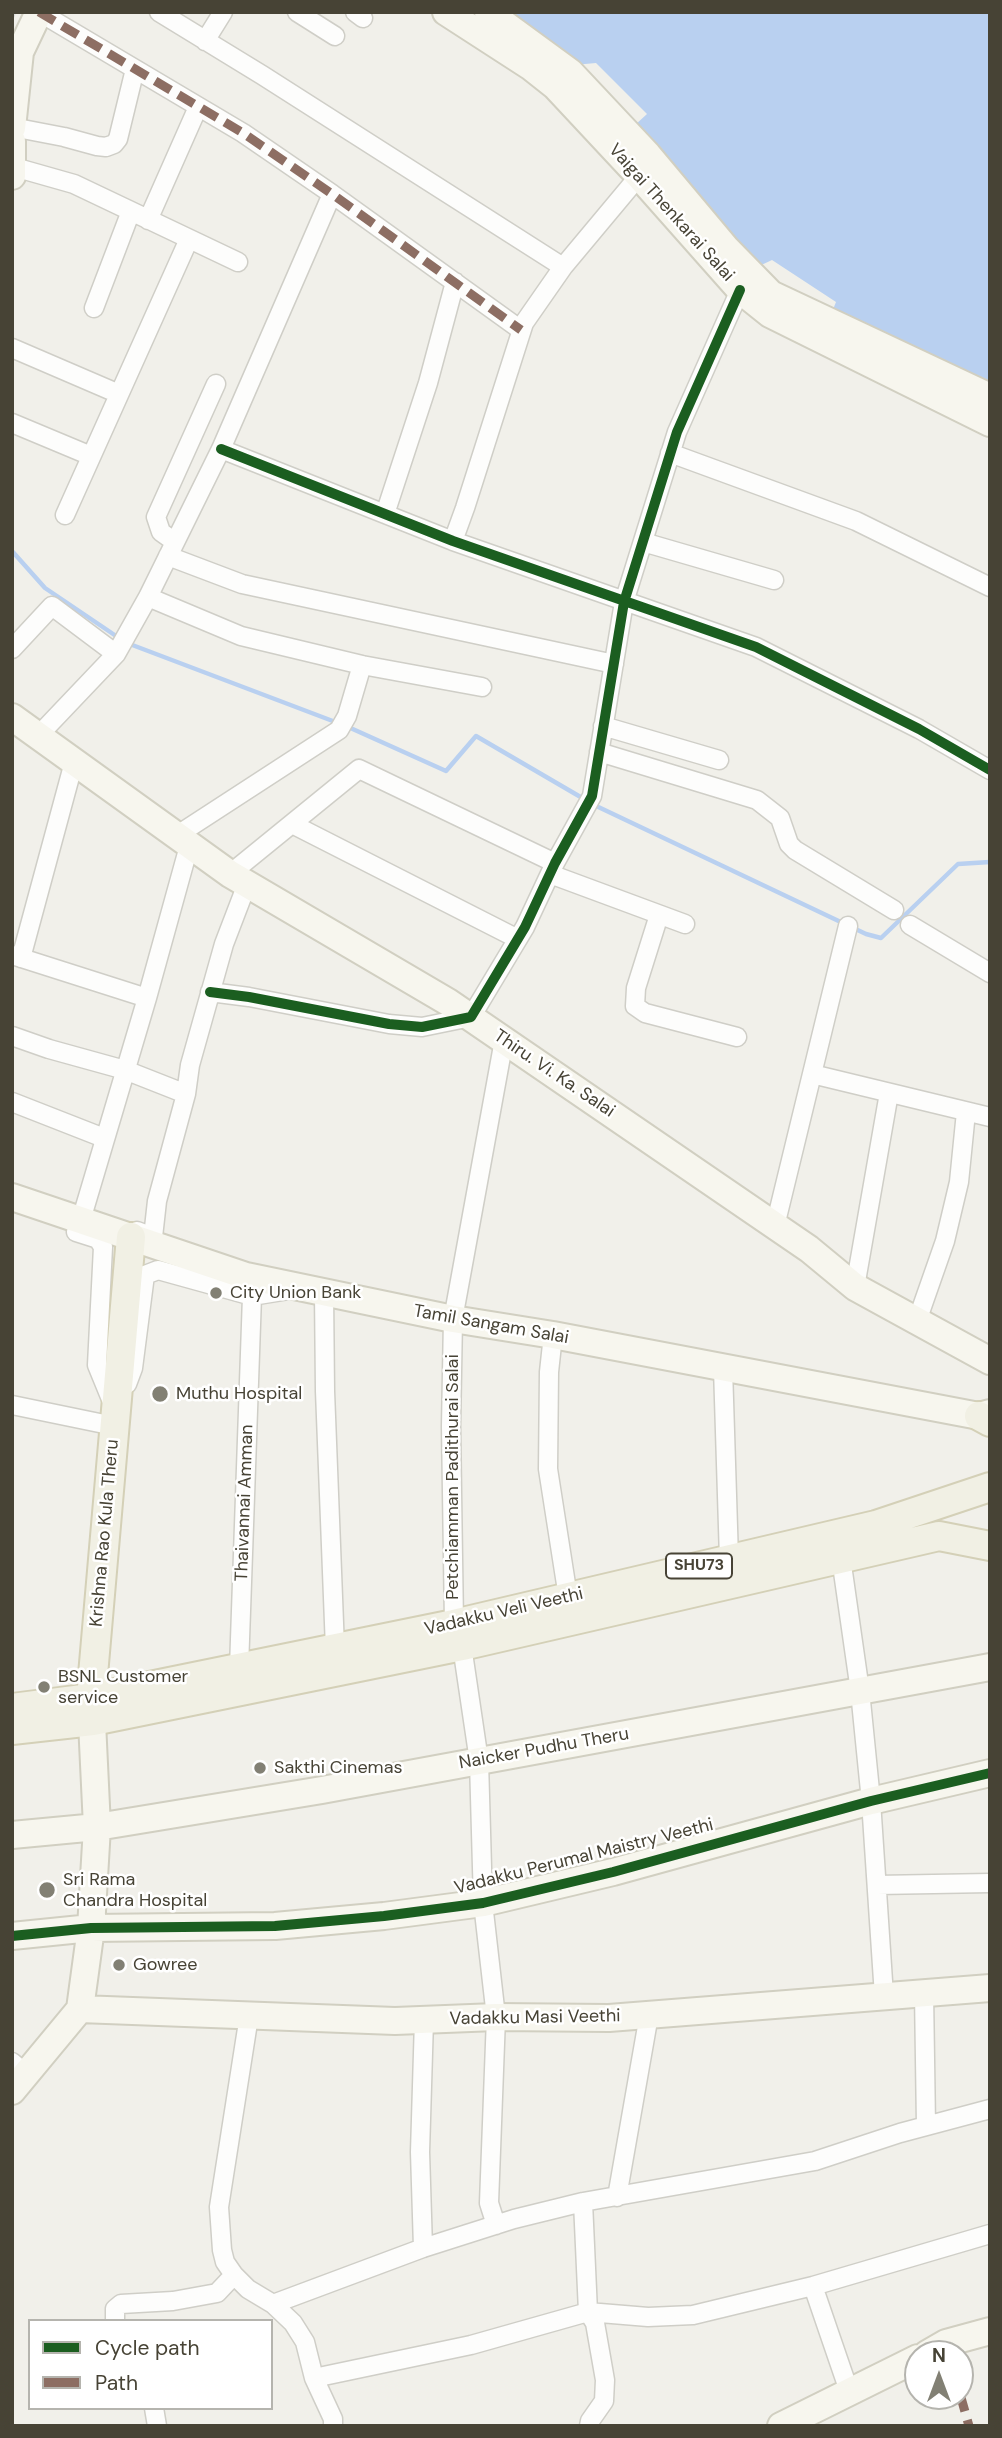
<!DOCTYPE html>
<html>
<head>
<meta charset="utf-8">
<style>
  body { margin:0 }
  #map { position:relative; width:1002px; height:2438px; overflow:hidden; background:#f1f0ea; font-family:"DM Sans",sans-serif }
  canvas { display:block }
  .frame { position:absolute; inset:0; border:14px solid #474335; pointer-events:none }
  .legend { position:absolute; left:28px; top:2319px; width:245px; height:91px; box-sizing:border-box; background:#fff; border:2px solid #b5b4ae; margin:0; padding:9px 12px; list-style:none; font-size:21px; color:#474335 }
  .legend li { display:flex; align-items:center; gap:14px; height:35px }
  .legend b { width:35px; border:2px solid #b5b4ae }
  .north { position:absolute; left:904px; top:2340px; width:70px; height:70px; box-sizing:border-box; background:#fff; border:2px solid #b5b4ae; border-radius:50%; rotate:0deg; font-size:19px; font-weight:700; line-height:28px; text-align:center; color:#474335 }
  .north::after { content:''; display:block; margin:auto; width:24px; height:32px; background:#828074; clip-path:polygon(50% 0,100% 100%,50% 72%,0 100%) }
</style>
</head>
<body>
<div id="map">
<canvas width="1002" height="2438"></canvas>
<div class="frame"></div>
<ul class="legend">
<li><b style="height:9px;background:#1b5e20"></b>Cycle path</li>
<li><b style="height:9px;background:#8d6e63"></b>Path</li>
</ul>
<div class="north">N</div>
</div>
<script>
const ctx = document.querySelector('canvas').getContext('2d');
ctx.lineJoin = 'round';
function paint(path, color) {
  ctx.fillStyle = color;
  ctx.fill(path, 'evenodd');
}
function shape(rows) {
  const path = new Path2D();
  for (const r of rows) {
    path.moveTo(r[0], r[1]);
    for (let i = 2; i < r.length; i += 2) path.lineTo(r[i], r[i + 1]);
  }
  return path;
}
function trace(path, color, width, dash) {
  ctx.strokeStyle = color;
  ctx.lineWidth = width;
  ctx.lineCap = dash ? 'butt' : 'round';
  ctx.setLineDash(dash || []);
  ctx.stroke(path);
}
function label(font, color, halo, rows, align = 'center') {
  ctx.font = font + ' "DM Sans",sans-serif';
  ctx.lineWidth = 5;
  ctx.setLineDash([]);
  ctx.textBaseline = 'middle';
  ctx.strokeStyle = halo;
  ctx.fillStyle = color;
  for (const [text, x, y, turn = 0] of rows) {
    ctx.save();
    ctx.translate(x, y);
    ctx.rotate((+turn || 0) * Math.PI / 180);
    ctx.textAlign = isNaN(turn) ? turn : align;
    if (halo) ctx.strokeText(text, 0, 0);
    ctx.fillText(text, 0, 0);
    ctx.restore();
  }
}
paint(shape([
  [508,12,990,12,990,381,832,312,836,302,772,260,755,268,635,125,647,114,596,63,574,65]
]), '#b9d0f0');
trace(shape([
  [12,551,45,588,119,638],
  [127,643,338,723],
  [346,726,446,771,476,736,584,799],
  [592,804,866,934,881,938,958,864,990,862]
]), '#b9d0f0', 4.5);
const street = shape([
  [39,12,243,133,332,194,521,330],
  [159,12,262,75,563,267],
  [297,12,335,36],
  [355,12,363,18],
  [205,41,223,12],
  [12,127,64,137,97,146,106,147,114,144,118,139,135,69],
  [14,167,74,184,238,262],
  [148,220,198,107],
  [94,308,131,211],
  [12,348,119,394],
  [12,423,91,456],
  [221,449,453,541,756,647,919,729,990,770],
  [670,453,856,521,990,587],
  [385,514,428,383,455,282],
  [65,515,189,239],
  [453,541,465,508,524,323,563,267,639,176],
  [175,542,161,532,156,517,216,384],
  [643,542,774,580],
  [168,556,242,584,614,664],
  [148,597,241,636,362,665,482,687],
  [12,649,52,606,116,654],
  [603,726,719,760],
  [38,736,116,654,148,597,221,449,332,194],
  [599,752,757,800,780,818,789,844,795,850,894,910],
  [292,824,518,939],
  [176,836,339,730,347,716,362,665],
  [230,874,359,769,555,863],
  [550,874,685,924],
  [659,915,636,988,635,1006,645,1013,737,1037],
  [910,925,990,973],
  [12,955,147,998],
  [21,958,74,762],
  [210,992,249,997,389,1024,422,1027,471,1017,525,927,555,863,592,796,624,602,677,432,740,290],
  [12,1036,49,1049,125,1070,186,1094],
  [812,1074,990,1117],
  [12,1102,104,1138],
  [84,1210,147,998,189,846],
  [775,1226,848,926],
  [137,1231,153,1237,157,1201,186,1094,190,1065,224,944,247,884],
  [76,1232,98,1239,103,1247,97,1365,113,1404],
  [855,1287,889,1093],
  [324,1293,325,1391,335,1649],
  [917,1321,945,1241,959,1182,966,1112],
  [553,1335,549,1372,548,1469,568,1597],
  [723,1368,729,1559],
  [127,1384,133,1368,145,1275,158,1270,252,1296,289,1290],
  [12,1405,114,1426],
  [841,1558,860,1691,871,1801,884,1996],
  [454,1624,451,1426,453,1319,504,1040],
  [462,1646,479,1761,483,1903,496,2017,489,2203,496,2225],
  [239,1668,252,1296],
  [877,1885,990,1883],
  [924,1993,926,2126],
  [249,2016,219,2207,222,2250,225,2262,234,2275,248,2289,273,2304,293,2323,305,2342,314,2378,333,2419,333,2426],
  [12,2062,26,2074],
  [617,2197,649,2015],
  [583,2202,588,2312,595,2323,605,2380,604,2401,590,2421,589,2426],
  [423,2248,420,2152,424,2020],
  [813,2286,849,2391],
  [273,2304,423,2248,514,2219,583,2202,815,2161,900,2133,990,2109],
  [115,2321,115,2309,121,2304,173,2301,217,2293,234,2275],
  [314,2378,471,2345,588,2312,648,2317,693,2315,813,2286,990,2234],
  [154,2408,157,2426]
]);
const secondary = shape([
  [446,12,531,67,555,86,639,176,740,290,770,314,990,423],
  [488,12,570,72,648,155,726,248,771,294,990,397],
  [12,128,20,52,39,12],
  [12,141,12,176],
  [12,717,230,874,448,1002,809,1249,855,1287,990,1361],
  [12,1197,246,1276,453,1319,553,1335,979,1416,990,1413],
  [12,1835,97,1827,322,1790,990,1667],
  [12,1936,91,1928,275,1926,384,1916,483,1903,613,1872,871,1801,990,1773],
  [80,2009,395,2021,496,2017,609,2018,990,1988],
  [80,2009,91,1928,97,1827,91,1701],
  [12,2091,80,2009],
  [927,2354,946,2343,990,2331],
  [781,2426,918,2358]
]);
const primary = shape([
  [979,1416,990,1422],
  [91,1698,131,1237],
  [12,1708,91,1698,454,1624,876,1525,990,1487],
  [12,1730,93,1721,462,1646,939,1536,990,1546]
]);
trace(street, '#cfcec7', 21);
trace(secondary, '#d1cfc1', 30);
trace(primary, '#d4d0b7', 32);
trace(street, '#fdfdfc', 18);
trace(secondary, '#f7f6ee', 26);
trace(primary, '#f1f0e4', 28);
trace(shape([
  [12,17,14,12]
]), '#d9d9d8', 4.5, [9, 9]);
trace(shape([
  [39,12,243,133,332,194,521,330],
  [946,2343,949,2354],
  [960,2394,969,2426]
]), '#8d6e63', 9, [18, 9]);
trace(shape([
  [221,449,453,541,756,647,919,729,990,770],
  [210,992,249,997,389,1024,422,1027,471,1017,525,927,555,863,592,796,624,602,677,432,740,290],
  [12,1936,91,1928,275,1926,384,1916,483,1903,613,1872,871,1801,990,1773]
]), '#1b5e20', 10);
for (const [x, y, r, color] of [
  [216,1293,7,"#828074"],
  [160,1394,9,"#828074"],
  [44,1687,7,"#828074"],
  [260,1768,7,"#828074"],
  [47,1890,9,"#828074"],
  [119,1965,7,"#828074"]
]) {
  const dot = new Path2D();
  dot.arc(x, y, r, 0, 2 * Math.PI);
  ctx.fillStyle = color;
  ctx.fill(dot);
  trace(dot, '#fff', 2.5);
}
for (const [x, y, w] of [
  [699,1566,66]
]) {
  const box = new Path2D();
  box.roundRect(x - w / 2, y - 12.5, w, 25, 5);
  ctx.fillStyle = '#fff';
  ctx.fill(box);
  trace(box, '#474335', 2);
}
label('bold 16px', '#474335', null, [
  ["SHU73",699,1566]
]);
label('18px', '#474335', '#fff', [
  ["Vaigai Thenkarai Salai",671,213,48],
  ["Thiru. Vi. Ka. Salai",554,1074,34],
  ["Tamil Sangam Salai",491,1325,10],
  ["Petchiamman Padithurai Salai",453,1477,-90],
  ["Thaivannai Amman",245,1503,-88],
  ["Krishna Rao Kula Theru",105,1533,-85],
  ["Vadakku Veli Veethi",504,1612,-13],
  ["Naicker Pudhu Theru",544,1749,-10],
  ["Vadakku Perumal Maistry Veethi",584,1857,-14],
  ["Vadakku Masi Veethi",535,2018,-1]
]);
label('18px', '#474335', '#fff', [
  ["City Union Bank",230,1293],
  ["Muthu Hospital",176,1394],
  ["BSNL Customer",58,1677],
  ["service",58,1698],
  ["Sakthi Cinemas",274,1768],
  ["Sri Rama",63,1880],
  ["Chandra Hospital",63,1901],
  ["Gowree",133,1965]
], 'left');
</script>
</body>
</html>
